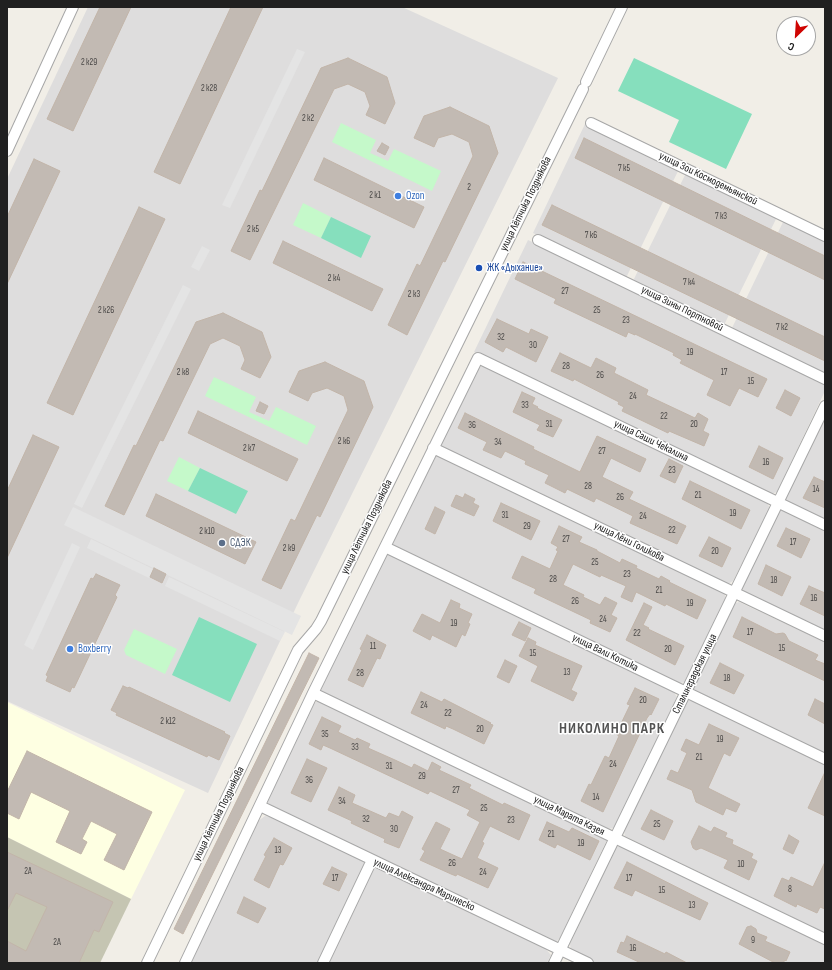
<!DOCTYPE html>
<html>
<head>
<meta charset="utf-8">
<style>
  body { margin:0 }
  #map { position:relative; width:832px; height:970px; overflow:hidden; background:#f1eee7; font-family:"Sofia Sans Condensed",sans-serif }
  canvas { display:block }
  .frame { position:absolute; inset:0; border:8px solid #202020; pointer-events:none }
  .north { position:absolute; left:776px; top:16px; width:40px; height:40px; box-sizing:border-box; background:#fff; border:1px solid #a6a6a6; border-radius:50%; rotate:205deg; font-size:11px; font-weight:700; line-height:16px; text-align:center; color:#202020 }
  .north::after { content:''; display:block; margin:auto; width:14px; height:18px; background:#cf0402; clip-path:polygon(50% 0,100% 100%,50% 72%,0 100%) }
</style>
</head>
<body>
<div id="map">
<canvas width="832" height="970"></canvas>
<div class="frame"></div>
<div class="north">С</div>
</div>
<script>
const ctx = document.querySelector('canvas').getContext('2d');
ctx.lineJoin = 'round';
function paint(path, color) {
  ctx.fillStyle = color;
  ctx.fill(path, 'evenodd');
}
function shape(rows) {
  const path = new Path2D();
  for (const r of rows) {
    path.moveTo(r[0], r[1]);
    for (let i = 2; i < r.length; i += 2) path.lineTo(r[i], r[i + 1]);
  }
  return path;
}
function trace(path, color, width, dash) {
  ctx.strokeStyle = color;
  ctx.lineWidth = width;
  ctx.lineCap = dash ? 'butt' : 'round';
  ctx.setLineDash(dash || []);
  ctx.stroke(path);
}
function label(font, color, halo, rows, align = 'center') {
  ctx.font = font + ' "Sofia Sans Condensed",sans-serif';
  ctx.lineWidth = 3;
  ctx.setLineDash([]);
  ctx.textBaseline = 'middle';
  ctx.strokeStyle = halo;
  ctx.fillStyle = color;
  for (const [text, x, y, turn = 0] of rows) {
    ctx.save();
    ctx.translate(x, y);
    ctx.rotate((+turn || 0) * Math.PI / 180);
    ctx.textAlign = isNaN(turn) ? turn : align;
    if (halo) ctx.strokeText(text, 0, 0);
    ctx.fillText(text, 0, 0);
    ctx.restore();
  }
}
paint(shape([
  [88,7,402,7,558,78,299,601,208,793,7,701,7,179],
  [585,124,679,169,626,278,533,233],
  [686,173,777,217,724,325,633,281],
  [784,220,825,240,825,373,732,328],
  [528,240,822,381,825,386,824,393,777,492,771,494,765,492,474,352],
  [483,365,767,503,770,508,733,581,728,584,442,449,438,443,475,371],
  [825,416,825,521,785,501,786,496],
  [434,452,719,590,724,593,726,598,685,682,680,683,671,680,389,545],
  [783,510,787,511,825,529,825,632,744,593,742,588,778,511],
  [390,554,671,688,677,697,615,828,607,829,321,692,320,685,384,556],
  [739,602,825,642,825,755,696,691,693,687,733,604],
  [321,700,601,836,607,840,560,938,556,942,550,939,273,808,267,802,314,703],
  [696,700,825,763,825,933,625,836,624,831,687,701],
  [265,816,274,818,367,861,319,963,188,963,258,821],
  [626,846,825,942,825,963,594,963,571,952,570,944,616,847],
  [379,867,543,946,551,955,547,963,326,963,372,870]
]), '#dedddd');
paint(shape([
  [7,702,185,790,131,899,7,837]
]), '#feffe2');
paint(shape([
  [7,837,131,899,100,963,7,963]
]), '#c5c5b2');
paint(shape([
  [341,123,376,140,370,153,388,161,394,149,441,171,432,191,332,142],
  [303,203,331,217,321,238,293,225],
  [214,377,256,397,249,412,269,421,276,407,316,426,307,445,205,396],
  [179,457,200,468,188,491,167,481],
  [134,629,177,649,165,674,126,655,124,650]
]), '#c5f9ca');
paint(shape([
  [634,58,752,114,726,169,669,142,679,120,618,91],
  [331,217,371,236,361,258,321,238],
  [200,468,248,491,236,514,188,491],
  [199,617,257,644,230,702,172,675]
]), '#86dfbd');
paint(shape([
  [297,49,305,52,230,208,222,205],
  [202,246,210,250,199,271,191,267],
  [183,285,191,289,82,508,74,504],
  [73,507,301,616,292,635,64,525],
  [91,539,153,569,149,578,87,548],
  [72,543,80,547,33,650,24,645],
  [169,577,285,632,280,641,165,586]
]), '#e4e4e4');
const building = shape([
  [100,7,131,7,73,131,47,119,100,7],
  [231,7,263,7,180,184,154,172,231,7],
  [348,58,387,77,395,103,385,124,366,115,370,106,365,92,348,84,334,89,250,260,231,251,260,190,262,191,321,68,348,58],
  [450,107,489,126,498,153,445,262,443,261,407,335,388,325,417,264,420,266,473,156,469,142,452,134,438,138,434,147,414,138,424,116,450,107],
  [584,138,825,256,825,280,575,158,584,138],
  [382,143,389,147,385,155,377,151,382,143],
  [324,158,424,207,414,228,314,180,324,158],
  [34,159,60,171,7,284,7,217,34,159],
  [552,205,825,337,825,361,542,225,552,205],
  [139,207,165,219,73,415,47,403,139,207],
  [283,241,383,289,372,311,273,263,283,241],
  [523,262,767,379,758,397,739,388,730,406,707,395,714,380,680,363,682,360,673,355,674,353,635,334,635,335,628,332,626,337,554,303,556,299,515,279,523,262],
  [223,313,262,332,271,357,260,378,241,369,245,360,240,346,223,338,210,344,163,441,160,440,124,515,105,506,134,445,136,446,196,322,223,313],
  [497,319,529,334,531,329,548,337,536,362,506,347,503,352,485,342,497,319],
  [560,353,591,368,596,358,616,368,614,373,648,390,646,395,695,418,698,413,708,419,703,431,709,434,704,446,669,431,668,433,622,411,624,407,618,404,619,402,574,379,573,381,551,371,560,353],
  [325,362,364,381,373,407,320,517,317,515,281,589,262,580,291,519,295,521,348,410,344,396,327,388,312,393,308,401,289,392,299,371,325,362],
  [785,390,800,398,791,416,776,408,785,390],
  [522,392,535,398,532,404,538,407,537,408,562,420,553,437,537,430,540,425,513,412,522,392],
  [260,402,268,406,264,414,256,411,260,402],
  [198,411,298,459,287,481,188,433,198,411],
  [465,413,534,447,533,449,580,472,597,436,646,459,640,472,611,458,602,477,633,492,629,499,686,526,677,544,630,523,633,516,596,498,594,502,567,489,565,493,545,483,549,475,525,464,526,461,505,451,501,458,483,450,487,442,458,428,465,413],
  [33,435,59,447,7,558,7,491,33,435],
  [759,446,783,458,773,479,749,467,759,446],
  [669,459,683,466,675,483,660,476,669,459],
  [814,477,825,482,825,508,803,498,814,477],
  [690,481,750,510,741,529,682,499,690,481],
  [156,494,256,542,245,564,146,516,156,494],
  [465,494,475,499,473,503,479,506,474,516,451,506,456,495,463,498,465,494],
  [501,503,540,521,531,540,493,521,501,503],
  [435,507,445,512,435,534,425,529,435,507],
  [559,526,582,537,579,542,597,550,597,551,620,563,622,559,637,566,636,568,659,579,661,576,670,581,669,582,706,600,697,619,666,604,665,606,636,592,632,602,621,597,626,586,601,575,600,577,573,564,563,585,584,595,583,597,600,605,605,597,617,603,611,615,617,618,610,632,590,623,591,620,534,593,536,589,512,578,522,556,550,569,558,551,556,550,558,547,551,543,559,526],
  [786,528,810,539,801,558,777,546,786,528],
  [709,537,731,548,722,567,699,556,709,537],
  [766,565,791,577,782,596,758,584,766,565],
  [154,568,166,574,162,583,150,577,154,568],
  [96,574,120,585,115,595,117,597,74,688,72,687,70,692,46,681,48,676,46,675,91,578,93,579,96,574],
  [809,586,825,593,825,616,800,604,809,586],
  [451,600,460,604,459,608,472,614,468,623,470,624,465,636,462,634,456,647,432,635,430,640,413,631,422,614,440,623,451,600],
  [644,603,652,607,643,625,649,628,648,629,684,646,675,665,626,640,644,603],
  [742,617,776,634,783,633,785,634,789,641,818,655,815,660,825,664,825,681,733,637,742,617],
  [519,622,531,628,525,641,512,635,519,622],
  [367,635,386,645,380,659,377,658,363,687,348,680,362,650,360,649,367,635],
  [528,638,536,642,535,645,582,666,571,690,577,693,573,701,531,681,538,666,519,656,528,638],
  [309,653,319,658,183,934,174,929,309,653],
  [505,660,517,666,509,683,497,677,505,660],
  [720,663,744,675,734,694,710,683,720,663],
  [123,686,128,688,129,687,225,732,224,733,230,736,219,760,208,755,207,757,116,715,117,713,111,710,123,686],
  [635,688,659,699,651,715,650,714,647,718,603,812,581,801,589,784,591,785,605,756,609,758,619,736,616,734,630,705,627,704,635,688],
  [421,692,442,702,444,699,491,723,490,724,493,725,484,744,453,729,446,726,445,729,411,713,421,692],
  [815,699,825,704,825,724,808,715,815,699],
  [322,717,341,726,338,732,355,740,357,738,370,744,368,748,395,760,412,768,414,764,428,771,432,762,441,767,439,770,471,785,469,788,503,805,504,803,530,815,519,840,490,826,482,842,484,843,477,858,498,868,488,888,457,874,456,876,451,874,420,860,425,851,422,849,436,822,450,829,440,849,462,859,480,822,467,815,470,810,430,791,428,794,330,748,323,745,321,750,309,744,322,717],
  [709,724,739,738,730,756,724,753,708,788,740,804,736,812,726,808,723,815,696,802,692,790,667,779,671,770,678,773,687,753,681,750,686,739,699,745,709,724],
  [27,751,152,812,124,870,104,860,117,834,91,821,82,839,87,842,81,854,56,842,70,811,31,792,19,819,7,813,7,792,27,751],
  [307,759,327,768,311,802,291,793,307,759],
  [825,772,825,816,808,808,825,772],
  [339,787,355,795,352,803,386,818,389,813,399,817,402,811,413,817,399,848,384,842,385,839,351,823,352,821,328,810,339,787],
  [651,810,673,821,664,840,641,829,651,810],
  [547,822,569,832,572,828,599,841,590,860,557,844,555,848,539,840,547,822],
  [699,826,711,832,714,827,727,833,725,837,733,840,732,844,753,854,751,858,757,861,749,880,724,868,728,860,701,848,696,850,693,848,691,842,699,826],
  [789,835,799,841,793,854,783,849,789,835],
  [274,838,292,848,283,865,280,864,269,888,254,880,266,856,264,855,274,838],
  [7,852,113,902,99,932,94,930,79,963,7,963,7,941,26,951,47,907,16,893,7,911,7,852],
  [627,862,708,903,700,920,635,890,632,896,614,888,627,862],
  [825,862,825,909,820,907,817,913,797,904,796,907,774,896,782,878,789,881,791,877,813,887,825,862],
  [332,867,347,874,339,891,323,884,332,867],
  [244,897,266,908,258,923,237,913,244,897],
  [751,926,756,929,757,933,767,937,765,941,790,952,786,961,785,960,783,963,775,963,739,944,747,927,751,926],
  [627,936,665,954,666,952,687,963,641,963,617,952,621,942,624,943,627,936]
]);
paint(building, '#c2bab3');
trace(building, '#c2b5a9', 1);
const minor = shape([
  [586,82,622,7],
  [591,123,825,236],
  [7,151,73,7],
  [538,240,825,379],
  [433,448,825,636],
  [385,547,825,759],
  [313,693,825,939],
  [260,806,588,963],
  [147,963,298,650,316,629,321,621,583,89],
  [185,963,313,693,478,358,825,525],
  [323,963,372,860],
  [554,963,825,406]
]);
trace(minor, '#a7a7a7', 12);
trace(minor, '#fff', 10);
for (const [x, y, r, color] of [
  [398,196,4,"#3f7fe0"],
  [479,268,4,"#1a4fb4"],
  [222,543,4,"#5c6f8a"],
  [70,649,4,"#3f7fe0"]
]) {
  const dot = new Path2D();
  dot.arc(x, y, r, 0, 2 * Math.PI);
  ctx.fillStyle = color;
  ctx.fill(dot);
  trace(dot, '#fff', 1.5);
}
label('9px', '#484645', null, [
  ["2 к29",89,63],
  ["2 к28",209,89],
  ["2 к2",308,119],
  ["7 к5",624,169],
  ["2",469,188],
  ["2 к1",375,196],
  ["7 к3",721,217],
  ["2 к5",253,230],
  ["7 к6",591,236],
  ["2 к4",334,279],
  ["7 к4",689,283],
  ["27",565,292],
  ["2 к3",414,295],
  ["2 к26",106,311],
  ["25",597,311],
  ["23",626,321],
  ["7 к2",782,328],
  ["32",501,338],
  ["30",533,346],
  ["19",690,353],
  ["28",566,367],
  ["2 к8",183,373],
  ["17",724,373],
  ["26",600,376],
  ["15",751,382],
  ["24",633,397],
  ["33",525,406],
  ["22",664,417],
  ["31",549,425],
  ["20",694,425],
  ["36",472,426],
  ["2 к6",344,442],
  ["34",498,443],
  ["2 к7",249,449],
  ["27",602,452],
  ["16",766,463],
  ["23",672,471],
  ["28",588,487],
  ["14",816,490],
  ["21",698,496],
  ["26",620,498],
  ["19",733,514],
  ["31",505,516],
  ["24",643,517],
  ["29",527,527],
  ["22",672,531],
  ["2 к10",207,532],
  ["27",566,540],
  ["17",793,543],
  ["2 к9",289,549],
  ["20",715,552],
  ["25",595,563],
  ["23",627,575],
  ["28",553,580],
  ["18",774,581],
  ["21",659,591],
  ["16",814,599],
  ["26",575,602],
  ["19",690,604],
  ["24",603,620],
  ["19",454,624],
  ["17",750,633],
  ["22",637,634],
  ["11",373,647],
  ["15",782,649],
  ["20",668,650],
  ["15",533,654],
  ["13",567,673],
  ["28",360,674],
  ["18",727,679],
  ["20",643,701],
  ["24",424,706],
  ["22",448,714],
  ["2 к12",168,722],
  ["20",480,730],
  ["35",325,735],
  ["19",720,740],
  ["33",355,748],
  ["21",699,758],
  ["24",613,765],
  ["31",389,767],
  ["29",422,777],
  ["36",309,781],
  ["27",456,791],
  ["14",596,798],
  ["34",342,802],
  ["25",484,809],
  ["32",366,820],
  ["23",511,821],
  ["25",657,825],
  ["30",394,830],
  ["21",551,835],
  ["19",581,844],
  ["13",278,851],
  ["26",452,864],
  ["10",741,865],
  ["2А",28,872],
  ["24",483,873],
  ["17",335,879],
  ["17",629,879],
  ["8",790,890],
  ["15",662,891],
  ["13",692,906],
  ["9",753,941],
  ["2А",57,943],
  ["16",633,949]
]);
label('11px', '#202020', '#fff', [
  ["улица Зои Космодемьянской",708,179,26],
  ["улица Лётчика Позднякова",526,204,-64],
  ["улица Зины Портновой",682,309,26],
  ["улица Саши Чекалина",651,441,26],
  ["улица Лётчика Позднякова",367,527,-64],
  ["улица Лёни Голикова",629,542,26],
  ["улица Вали Котика",605,653,26],
  ["Сталинградская улица",695,674,-64],
  ["улица Лётчика Позднякова",219,814,-64],
  ["улица Марата Казея",569,816,26],
  ["улица Александра Маринеско",424,885,25]
]);
label('11px', '#366cbe', '#fff', [
  ["Ozon",406,196],
  ["Boxberry",78,649]
], 'left');
label('11px', '#164399', '#fff', [
  ["ЖК «Дыхание»",487,268]
], 'left');
label('11px', '#4e5e75', '#fff', [
  ["СДЭК",230,543]
], 'left');
ctx.letterSpacing = '1px';
label('bold 15px', '#535353', '#fff', [
  ["НИКОЛИНО ПАРК",612,729]
]);
ctx.letterSpacing = '0px';
</script>
</body>
</html>
